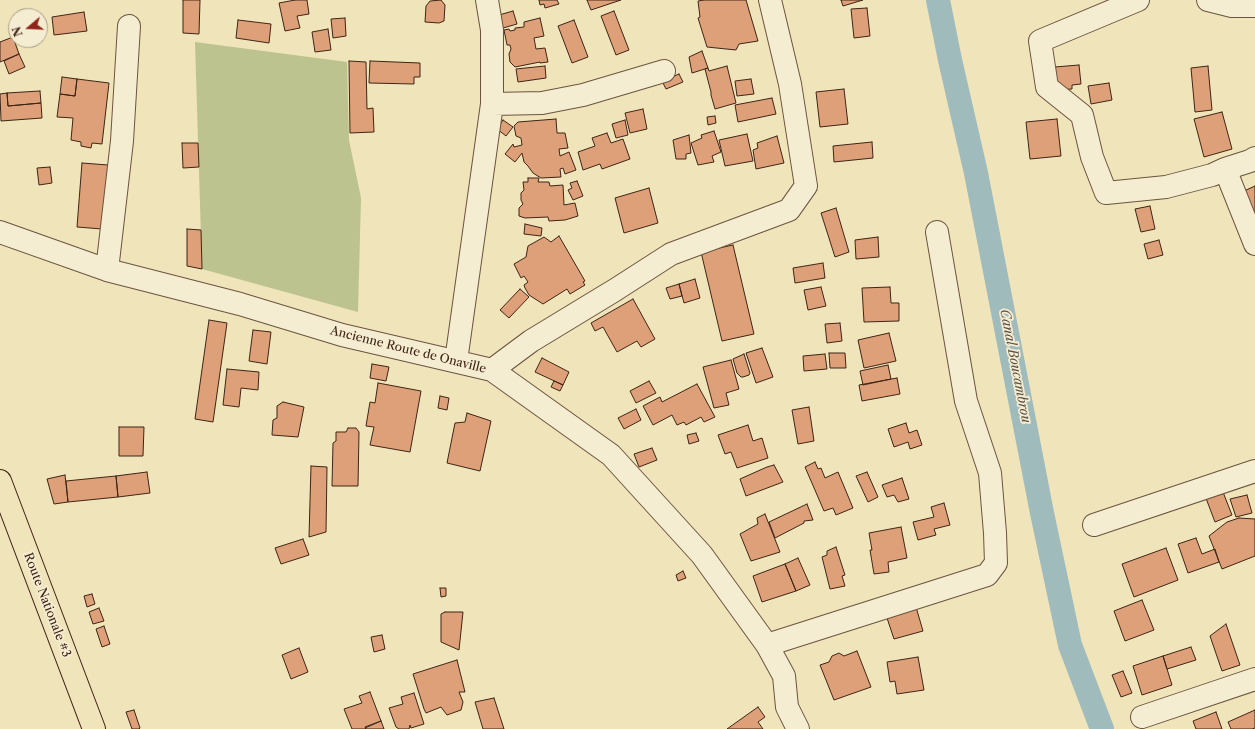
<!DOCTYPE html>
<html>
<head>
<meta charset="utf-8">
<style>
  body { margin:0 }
  #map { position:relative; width:1255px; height:729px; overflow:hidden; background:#f0e4ba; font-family:"Libre Caslon Text",serif }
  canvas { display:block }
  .north { position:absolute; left:8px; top:8px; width:40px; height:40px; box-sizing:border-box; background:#f5edd2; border:1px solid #ac9d87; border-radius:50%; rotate:251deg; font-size:11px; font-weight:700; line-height:16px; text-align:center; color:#3f2416 }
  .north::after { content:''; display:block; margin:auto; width:14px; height:18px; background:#8f2418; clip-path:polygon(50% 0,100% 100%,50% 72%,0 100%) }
</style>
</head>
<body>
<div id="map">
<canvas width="1255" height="729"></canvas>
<div class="north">N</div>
</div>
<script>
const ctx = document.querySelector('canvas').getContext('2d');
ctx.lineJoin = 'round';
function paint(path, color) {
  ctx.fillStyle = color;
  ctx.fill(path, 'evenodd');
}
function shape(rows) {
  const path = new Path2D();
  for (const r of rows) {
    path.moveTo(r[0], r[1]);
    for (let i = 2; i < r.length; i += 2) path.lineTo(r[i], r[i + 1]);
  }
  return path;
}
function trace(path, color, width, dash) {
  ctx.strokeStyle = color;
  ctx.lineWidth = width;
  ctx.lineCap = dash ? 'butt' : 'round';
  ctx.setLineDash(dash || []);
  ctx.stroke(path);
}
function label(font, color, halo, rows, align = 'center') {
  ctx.font = font + ' "Libre Caslon Text",serif';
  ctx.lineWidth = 3.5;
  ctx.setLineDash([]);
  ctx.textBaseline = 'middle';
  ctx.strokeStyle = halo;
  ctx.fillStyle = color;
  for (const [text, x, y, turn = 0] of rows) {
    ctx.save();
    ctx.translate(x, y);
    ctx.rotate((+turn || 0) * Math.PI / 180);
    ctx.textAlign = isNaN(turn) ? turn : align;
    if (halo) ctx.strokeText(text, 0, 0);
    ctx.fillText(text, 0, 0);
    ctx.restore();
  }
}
paint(shape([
  [195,42,347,62,349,140,361,198,358,312,202,269]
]), '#bcc38e');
trace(shape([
  [938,0,950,60,976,173,1042,513,1070,645,1102,729]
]), '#a0bbbc', 24);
const building = shape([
  [183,0,200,0,199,34,183,33,183,0],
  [295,0,307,0,309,14,297,16,300,28,285,31,279,3,295,0],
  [441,0,445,5,444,21,439,23,425,22,426,6,430,1,441,0],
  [539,0,557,0,559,4,545,8,544,4,540,5,539,0],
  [587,0,621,0,591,10,587,0],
  [704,0,746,0,758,41,739,44,736,50,707,47,698,18,700,17,698,1,704,0],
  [841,0,863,0,843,6,841,0],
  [867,8,870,36,854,38,851,9,867,8],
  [513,11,517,24,503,28,499,15,513,11],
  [614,11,629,50,616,55,601,16,614,11],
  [84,12,87,31,54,35,52,17,84,12],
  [345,18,346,36,333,38,331,19,345,18],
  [540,18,544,36,534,38,536,49,545,48,548,62,540,63,540,62,515,67,510,62,509,54,511,49,510,45,507,45,504,30,509,29,510,31,515,30,515,28,524,27,524,22,540,18],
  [238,20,271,24,269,43,236,38,238,20],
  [574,20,588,57,572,63,558,26,574,20],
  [328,29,331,50,315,52,312,32,328,29],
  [13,37,19,54,0,62,0,42,13,37],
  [702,51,708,68,692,73,689,57,702,51],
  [19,54,25,67,9,74,4,61,19,54],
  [349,61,366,62,367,109,373,108,374,132,350,133,349,61],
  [370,61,420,63,420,77,414,77,414,84,369,83,370,61],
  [1079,65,1081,84,1072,85,1072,89,1058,90,1055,67,1079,65],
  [545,66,546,78,518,82,516,69,545,66],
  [727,66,736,103,715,109,711,95,711,92,705,69,708,68,709,71,727,66],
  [1208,66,1212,110,1195,112,1191,68,1208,66],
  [679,74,683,82,666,89,662,81,679,74],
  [62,77,77,79,75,96,60,94,62,77],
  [77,79,109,83,102,144,92,143,91,148,81,146,81,142,71,140,73,118,57,117,60,94,75,96,77,79],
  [751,79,754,94,737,96,735,81,751,79],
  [1109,83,1112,100,1091,104,1088,86,1109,83],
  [844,89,848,124,820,127,816,92,844,89],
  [40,91,41,103,8,106,7,93,40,91],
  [7,93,8,106,41,103,42,118,1,121,0,94,7,93],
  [772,98,776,114,738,122,735,105,772,98],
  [643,109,647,129,630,133,625,113,643,109],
  [1222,112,1232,149,1204,157,1194,119,1222,112],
  [715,116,716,123,708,125,707,117,715,116],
  [556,119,557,133,565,133,568,148,559,149,560,156,569,152,576,170,565,174,563,168,560,169,561,177,541,178,533,173,528,166,524,162,522,153,515,162,505,154,513,144,514,147,522,145,521,138,516,136,514,126,518,122,556,119],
  [1057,119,1061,156,1030,159,1026,122,1057,119],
  [503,120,513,127,506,136,497,129,503,120],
  [625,120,628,135,616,138,612,124,625,120],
  [714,131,721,152,712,156,714,162,698,165,691,143,702,138,701,135,714,131],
  [607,133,611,143,623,139,630,159,602,169,600,164,583,170,578,152,595,146,592,138,607,133],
  [747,134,753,161,725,166,719,140,747,134],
  [689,135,691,153,686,154,686,159,676,159,673,140,689,135],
  [777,136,784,163,756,169,753,150,758,148,757,143,777,136],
  [872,142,873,158,834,162,833,146,872,142],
  [182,143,198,143,199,167,183,168,182,143],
  [82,163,108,165,102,229,77,227,82,163],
  [50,167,52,183,39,185,37,168,50,167],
  [528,178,539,178,538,182,549,182,550,186,563,185,564,205,575,203,578,216,565,220,549,221,548,217,525,218,519,216,519,208,523,204,521,200,521,193,524,190,523,182,528,182,528,178],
  [577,181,583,196,573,200,568,190,572,188,570,183,577,181],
  [1255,186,1255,215,1244,191,1255,186],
  [649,188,658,223,624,233,615,198,649,188],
  [1150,206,1155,229,1141,232,1135,209,1150,206],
  [836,208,849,252,835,257,821,213,836,208],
  [525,224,542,228,541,236,524,234,525,224],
  [187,229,201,230,202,269,187,266,187,229],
  [559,236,585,281,583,282,585,285,570,294,567,289,543,304,529,295,525,288,524,285,528,282,524,276,521,278,514,264,526,257,528,246,544,237,551,242,559,236],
  [878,237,879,257,856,259,855,240,878,237],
  [1159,240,1163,255,1148,259,1144,244,1159,240],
  [733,245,754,334,722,341,701,252,733,245],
  [823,263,825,278,795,283,793,268,823,263],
  [695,279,700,298,684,303,679,284,695,279],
  [679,284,682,296,670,299,666,288,679,284],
  [821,287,826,306,808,310,804,290,821,287],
  [890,287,891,303,899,303,899,321,864,322,862,288,890,287],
  [520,289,529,297,509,318,500,310,520,289],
  [633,299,655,339,641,347,637,341,617,352,603,327,595,331,591,323,633,299],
  [209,320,227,323,213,422,195,419,209,320],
  [840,323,842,341,827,343,825,324,840,323],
  [253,330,271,332,267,364,249,361,253,330],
  [889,333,896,361,864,368,858,340,889,333],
  [762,348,773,377,756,383,746,353,762,348],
  [829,353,845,353,846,368,830,368,829,353],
  [744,354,750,373,749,375,743,377,741,377,737,373,733,359,744,354],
  [825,354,827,369,804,371,803,356,825,354],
  [542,358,569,372,563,385,535,372,542,358],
  [731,360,739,389,726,393,729,405,714,408,703,367,731,360],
  [372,364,389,367,386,381,370,378,372,364],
  [888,365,891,379,863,385,860,371,888,365],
  [227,369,259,372,258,390,241,388,239,407,223,405,227,369],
  [897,378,900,394,862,401,859,385,897,378],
  [554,381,563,385,560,391,551,387,554,381],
  [649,381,656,393,636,403,630,391,649,381],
  [378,383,421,391,410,452,370,445,374,427,366,426,370,402,375,403,378,383],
  [697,384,715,417,704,422,701,417,686,425,684,422,677,425,672,415,653,425,643,406,660,397,662,402,697,384],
  [440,396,449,398,447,410,438,408,440,396],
  [283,402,304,407,298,437,272,435,273,420,277,418,277,406,283,402],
  [809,407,814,441,798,444,792,410,809,407],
  [636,409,641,420,624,429,618,418,636,409],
  [467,413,491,421,480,471,447,463,455,423,465,422,467,413],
  [906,423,909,433,917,430,922,445,910,449,908,442,894,447,888,429,906,423],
  [748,425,753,441,762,438,768,458,737,468,731,452,725,454,718,435,748,425],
  [119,427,144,427,143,456,119,456,119,427],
  [348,428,356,428,359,432,358,486,332,486,333,443,336,441,336,432,346,432,348,428],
  [696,433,699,441,689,444,687,435,696,433],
  [652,448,657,460,639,467,634,454,652,448],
  [815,462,818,469,821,468,825,478,838,472,853,508,836,515,833,508,824,511,805,467,815,462],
  [774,465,783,482,746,496,740,479,767,467,774,465],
  [311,466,327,467,326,532,309,537,311,466],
  [147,472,150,493,118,497,116,476,147,472],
  [867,472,878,497,868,502,856,476,867,472],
  [65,475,68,502,54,504,47,479,65,475],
  [116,476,118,497,68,502,66,481,116,476],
  [902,478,909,499,898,502,894,495,887,497,882,485,902,478],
  [1221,487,1232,515,1215,522,1204,493,1221,487],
  [1247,495,1252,513,1236,517,1230,499,1247,495],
  [944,503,950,525,934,529,936,535,918,540,913,522,934,517,931,507,944,503],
  [807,504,813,520,804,521,804,523,775,538,769,522,807,504],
  [765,514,780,552,751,561,740,534,758,524,757,518,765,514],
  [1239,518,1255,519,1255,556,1222,569,1209,536,1227,522,1239,518],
  [901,527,907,558,888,562,889,572,874,574,870,550,872,550,869,533,901,527],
  [1196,538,1202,554,1215,549,1219,562,1188,573,1178,544,1196,538],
  [303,539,309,555,281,564,275,548,303,539],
  [836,547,845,575,842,576,845,586,830,589,822,557,827,555,827,551,836,547],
  [1166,548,1178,580,1134,597,1122,564,1166,548],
  [798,558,810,585,796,591,785,564,798,558],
  [785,564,796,591,762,602,753,576,785,564],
  [683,571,686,578,678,581,676,575,683,571],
  [440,588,446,588,446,596,441,597,440,588],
  [92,594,95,604,87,607,84,596,92,594],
  [1142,600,1154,630,1125,641,1114,611,1142,600],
  [916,607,923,631,894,639,887,618,916,607],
  [99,608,104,621,93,624,89,612,99,608],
  [445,612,463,612,459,650,441,642,441,614,445,612],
  [1226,624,1240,665,1222,671,1210,636,1226,624],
  [104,626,110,644,102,647,96,629,104,626],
  [382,635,385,649,374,652,371,637,382,635],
  [1191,647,1196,660,1167,669,1163,656,1191,647],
  [299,648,308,672,291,679,282,655,299,648],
  [857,651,871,687,834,700,820,665,829,662,832,656,839,653,844,656,857,651],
  [1163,656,1172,685,1142,695,1133,666,1163,656],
  [918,657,924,690,897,694,895,681,890,682,887,662,918,657],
  [457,660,465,692,459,692,463,702,461,710,447,715,441,707,426,713,424,709,413,674,457,660],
  [1123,671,1132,693,1121,697,1112,675,1123,671],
  [370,692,381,721,365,727,366,729,352,729,344,709,362,703,359,696,370,692],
  [414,693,424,724,411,728,410,725,409,729,399,729,396,727,389,708,403,704,401,697,414,693],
  [494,698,504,729,483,729,475,702,494,698],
  [758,707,765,717,758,722,763,729,727,729,758,707],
  [134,710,140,728,139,729,132,729,126,712,134,710],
  [1255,710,1255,728,1252,729,1231,729,1228,722,1255,710],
  [1216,712,1222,729,1196,729,1193,721,1216,712],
  [381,721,384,729,366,729,365,728,381,721]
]);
paint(building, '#dda078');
trace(building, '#3f2416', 1);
const minor = shape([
  [1138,0,1040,41,1047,87,1082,115,1092,157,1106,193,1166,187,1212,175,1225,169,1250,161,1255,158],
  [1208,0,1232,6,1255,6],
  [492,104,542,103,583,95,664,71],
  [1225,169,1255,244],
  [0,232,107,270,240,304,342,335,492,370,611,455,702,555,767,645,784,676,787,707,798,729],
  [107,270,122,141,129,26],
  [456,361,492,104,492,30,487,0],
  [492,370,531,341,615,290,671,254,789,210,806,186,790,84,770,0],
  [1094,525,1255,471],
  [767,645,987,575,996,563,995,533,990,473,966,401,937,232],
  [1142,717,1255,679]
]);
const primary = shape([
  [0,481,94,729]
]);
trace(minor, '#6b543f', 24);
trace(primary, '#3f2416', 24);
trace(minor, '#f5edd2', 22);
trace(primary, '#f0e4ba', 22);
label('12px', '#3f2416', '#f5edd2', [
  ["Ancienne Route de Onaville",408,350,14],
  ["Route Nationale #3",47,605,69]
]);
label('italic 13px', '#5c5148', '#f5edd2', [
  ["Canal Boucambrou",1015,366,79]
]);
</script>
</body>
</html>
